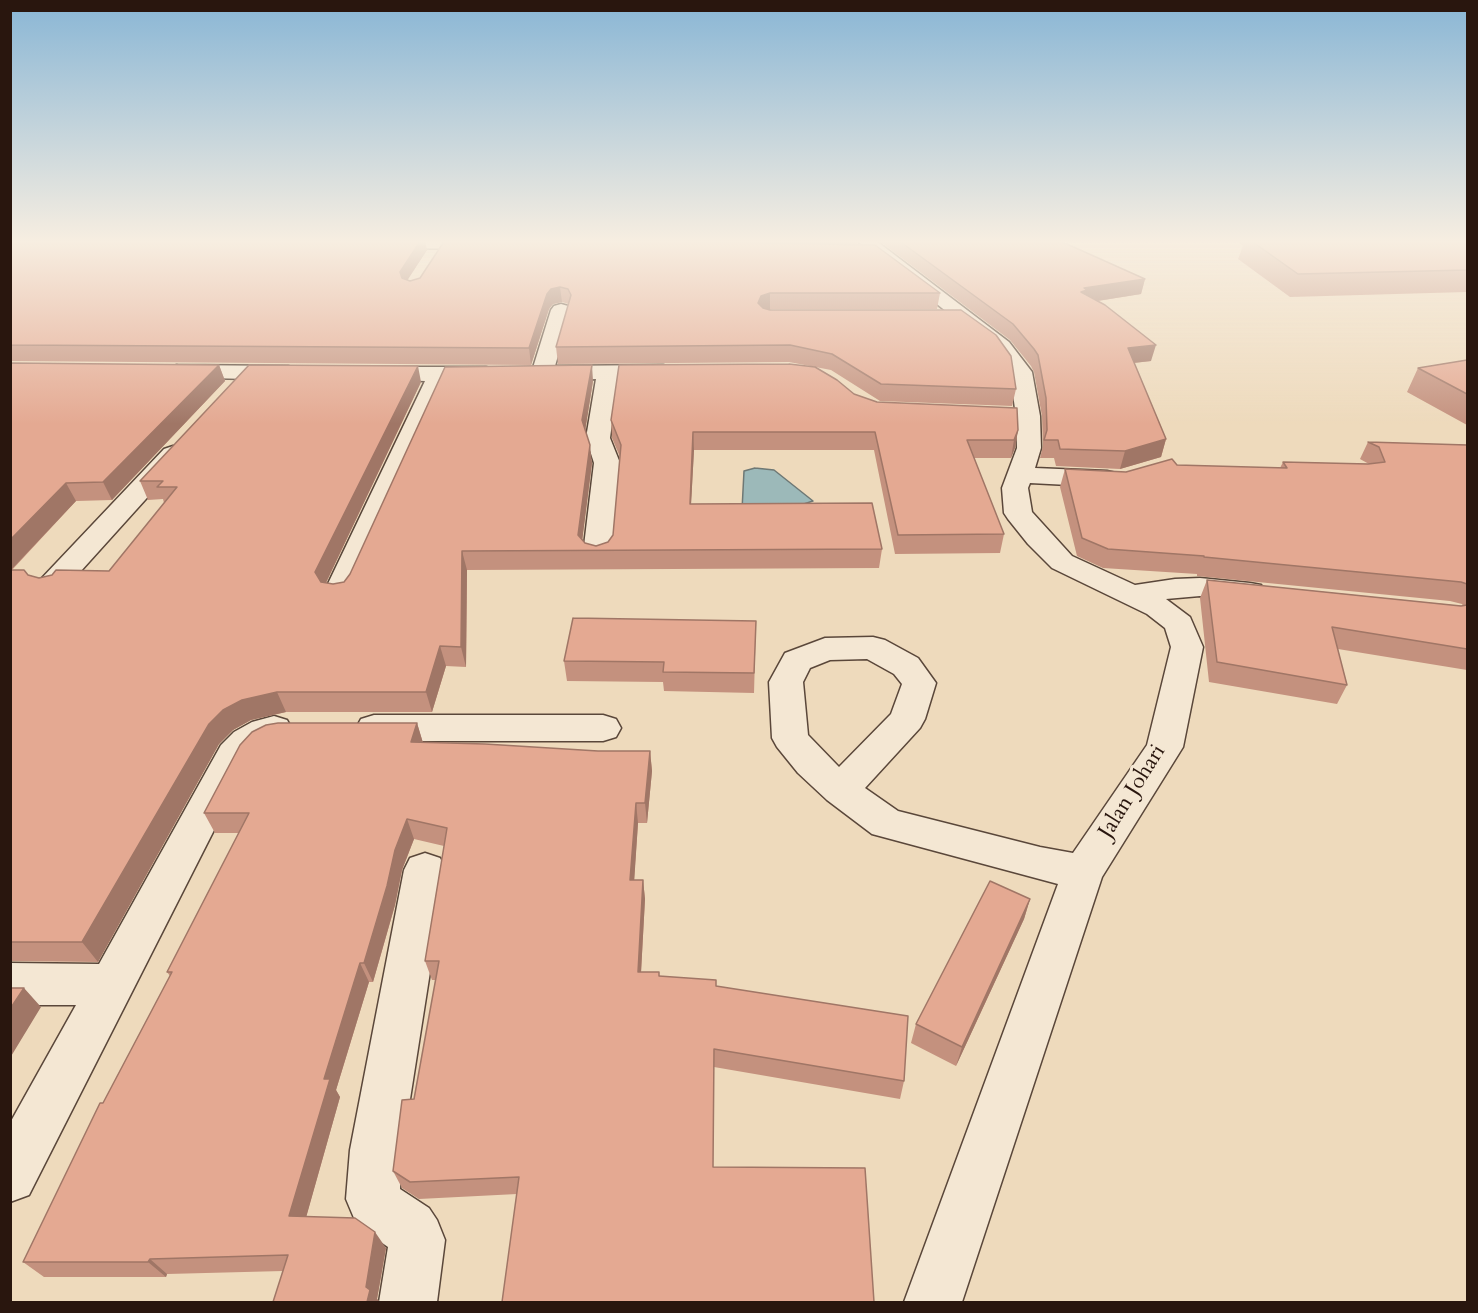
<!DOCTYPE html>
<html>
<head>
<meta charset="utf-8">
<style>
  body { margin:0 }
  #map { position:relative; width:1478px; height:1313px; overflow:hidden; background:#eedabc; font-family:Cardo,serif }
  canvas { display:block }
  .frame { position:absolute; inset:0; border:12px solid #29160e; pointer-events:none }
</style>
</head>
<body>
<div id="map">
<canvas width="1478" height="1313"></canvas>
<div class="frame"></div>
</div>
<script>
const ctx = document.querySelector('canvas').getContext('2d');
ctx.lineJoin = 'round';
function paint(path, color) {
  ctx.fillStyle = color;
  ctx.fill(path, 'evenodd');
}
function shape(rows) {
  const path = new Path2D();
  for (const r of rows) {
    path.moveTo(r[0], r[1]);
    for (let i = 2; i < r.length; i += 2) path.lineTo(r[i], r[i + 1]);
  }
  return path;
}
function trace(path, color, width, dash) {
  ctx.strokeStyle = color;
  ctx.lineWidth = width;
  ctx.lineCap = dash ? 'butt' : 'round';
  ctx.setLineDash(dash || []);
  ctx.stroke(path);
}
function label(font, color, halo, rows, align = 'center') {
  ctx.font = font + ' Cardo,serif';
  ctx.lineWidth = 6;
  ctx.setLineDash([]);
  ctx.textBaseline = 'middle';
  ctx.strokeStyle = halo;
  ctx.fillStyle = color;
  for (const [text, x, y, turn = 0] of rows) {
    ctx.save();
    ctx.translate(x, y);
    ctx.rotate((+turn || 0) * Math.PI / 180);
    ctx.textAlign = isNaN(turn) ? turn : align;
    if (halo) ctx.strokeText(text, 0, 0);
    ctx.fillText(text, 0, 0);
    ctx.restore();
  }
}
const water = shape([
  [755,468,774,470,813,501,782,511,742,510,744,471,755,468]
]);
paint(water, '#9cb9b9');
trace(water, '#6e7875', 1.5);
const minor = shape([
  [374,240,495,240,498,244,495,248,489,249,381,248,375,247,373,243,374,240],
  [856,240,875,240,1009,342,1032,372,1040,416,1041,448,1035,468,1107,471,1116,473,1120,479,1116,485,1107,487,1030,483,1028,488,1032,512,1072,556,1135,585,1175,579,1200,578,1250,583,1261,585,1265,592,1261,599,1250,601,1200,596,1166,599,1190,617,1203,647,1183,747,1102,877,962,1302,904,1302,1058,884,872,834,827,800,798,773,777,747,772,738,769,682,785,653,825,638,873,637,885,640,918,658,936,683,925,719,920,728,865,788,898,811,1040,847,1073,853,1147,745,1171,647,1165,628,1147,614,1052,568,1028,544,1008,519,1004,513,1002,488,1017,448,1016,416,1010,372,995,350,856,240],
  [867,659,894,674,902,684,891,714,839,767,808,735,803,682,810,668,830,660,867,659],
  [561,304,568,306,571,310,555,366,663,365,671,367,674,372,671,377,663,379,618,379,610,438,620,463,613,554,608,560,598,563,588,560,583,554,594,463,586,438,596,379,542,381,534,379,531,374,551,310,554,306,561,304],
  [177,365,288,366,296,368,299,373,296,378,288,380,169,377,166,372,169,367,177,365],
  [375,367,486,367,494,369,497,374,494,379,486,381,447,381,354,592,350,599,339,601,328,599,324,592,425,381,367,379,364,374,367,369,375,367],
  [173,446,182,449,186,454,182,459,62,592,51,595,40,592,36,586,40,580,164,449,173,446],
  [374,715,603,715,616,719,621,728,616,737,603,741,374,741,361,737,356,728,361,719,374,715],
  [274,716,287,720,292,729,287,738,260,750,248,763,29,1195,10,1202,10,1123,76,1005,10,1005,10,963,99,964,221,745,234,732,252,722,274,716],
  [425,853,440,858,446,870,402,1150,400,1189,429,1208,437,1220,445,1240,437,1302,379,1302,388,1247,368,1233,354,1218,346,1199,350,1150,404,870,410,858,425,853]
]);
trace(minor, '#5a473a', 3);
paint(minor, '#f4e7d3');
paint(shape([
  [10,240,427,250,407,280,410,281,940,293,937,309,769,309,1016,389,1012,406,880,401,831,370,789,362,558,364,556,347,569,304,562,302,553,304,549,309,531,365,10,361],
  [656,240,857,240,857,245],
  [878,240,1058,240,1145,279,1141,294,1098,301,1151,361,1134,363,1166,439,1161,457,1120,469,1056,466,1054,458,1040,458,1043,446,1042,416,1034,372,1031,366,1010,340],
  [1236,240,1467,240,1467,292,1290,297,1238,259,1243,246],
  [1467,360,1467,425,1407,392,1418,368],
  [10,363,219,365,225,381,112,500,76,501,12,570,39,578,109,571,164,503,163,499,148,500,140,481,421,382,326,583,333,584,344,582,593,381,585,430,592,463,582,540,585,543,596,546,608,542,613,535,620,457,612,438,611,420,854,394,877,402,1018,430,1015,448,1011,458,974,458,1004,534,1000,553,895,554,874,450,694,450,691,504,882,549,879,568,467,570,466,667,446,666,432,712,286,712,251,720,233,730,219,744,98,962,10,961],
  [1368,442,1467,445,1467,670,1338,649,1347,685,1337,704,1209,682,1200,598,1207,580,1463,606,1462,604,1450,601,1197,576,1197,574,1103,568,1077,556,1060,487,1065,469,1126,472,1177,465,1280,468,1283,462,1369,464,1360,459],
  [756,621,754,693,664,691,663,682,567,681,564,661],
  [417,723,423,743,598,751,650,751,652,771,647,823,638,823,634,880,643,880,645,899,641,972,716,986,904,1081,900,1099,714,1067,517,1194,419,1199,402,1188,393,1171,414,1099,436,980,432,980,425,961,444,846,414,839,402,870,395,905,373,982,369,982,336,1090,340,1097,306,1217,386,1248,377,1299,380,1302,273,1302,283,1271,167,1274,166,1277,44,1277,23,1262,103,1103,170,976,167,972,239,833,215,833,204,813],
  [1030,899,1024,919,956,1066,911,1043,916,1024]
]), '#c4917e');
paint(shape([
  [421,240,425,240,427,250,403,287,400,272],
  [1145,279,1141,294,1084,303,1081,292,1084,288],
  [560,287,562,302,553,304,549,309,531,365,529,348,547,294,551,289],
  [770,293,770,309,761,312,758,303,761,296],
  [1156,345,1151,361,1123,364,1128,348],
  [219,365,225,381,112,500,103,482],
  [592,365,593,381,584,438,582,420],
  [418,366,421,382,322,591,315,572],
  [1018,430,1015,448,1011,458,1014,440],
  [693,432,694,450,690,523,690,504],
  [1166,439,1161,457,1120,469,1125,451],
  [590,445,592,463,581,550,578,535],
  [66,483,76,501,10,571,10,540],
  [462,551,467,570,466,667,461,647],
  [440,646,446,666,432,712,426,692],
  [277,692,286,712,251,720,233,730,219,744,98,962,82,942,209,724,223,710,242,700],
  [417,723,423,743,411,742],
  [650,751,652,771,647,823,645,803],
  [636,803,638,823,633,899,630,880],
  [407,819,414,839,402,870,395,905,373,982,364,963,395,850],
  [643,880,645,899,640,991,638,972],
  [1030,899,1024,919,956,1066,962,1047],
  [360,963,369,982,336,1090,340,1097,302,1232,289,1216,324,1079],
  [24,988,41,1007,10,1058,10,1009],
  [375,1232,386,1248,377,1299,380,1302,367,1302,366,1287],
  [150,1259,167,1274,166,1277,148,1262]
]), '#a07666');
const building = shape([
  [10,240,421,240,400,272,402,278,410,281,420,278,445,240,614,240,875,245,940,293,770,293,761,296,758,303,763,308,770,310,961,310,996,335,1011,356,1016,389,881,384,832,354,790,345,556,347,571,295,568,289,560,287,551,289,547,294,529,348,10,345,10,240],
  [898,240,1058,240,1145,279,1084,288,1087,290,1081,292,1105,305,1156,345,1128,348,1166,439,1125,451,1060,449,1058,440,1044,440,1047,430,1046,398,1038,355,1034,349,1013,324,898,240],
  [1250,240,1467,240,1467,270,1298,274,1250,240],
  [1467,360,1467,394,1418,368,1467,360],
  [10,363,219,365,103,482,66,483,10,540,10,363],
  [789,364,815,367,837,380,854,394,877,402,1017,408,1018,430,1014,440,967,440,1004,534,898,535,875,432,693,432,690,504,872,503,882,549,462,551,461,647,440,646,426,692,277,692,242,700,223,710,209,724,82,942,10,942,10,570,24,570,28,575,39,578,52,575,56,570,109,571,177,487,157,487,163,481,140,481,249,365,418,366,315,572,321,582,333,584,344,582,350,574,445,367,592,365,582,420,590,445,578,535,585,543,596,546,608,542,613,535,621,445,611,420,619,365,789,364],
  [1368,442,1467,445,1467,584,1461,582,1204,557,1204,556,1108,549,1082,538,1065,469,1126,472,1172,459,1177,465,1287,468,1283,462,1368,464,1385,462,1379,447,1368,442],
  [1207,580,1461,606,1467,605,1467,649,1332,627,1347,685,1217,662,1207,580],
  [573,618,756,621,754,673,663,672,664,662,564,661,573,618],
  [278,723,417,723,411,742,485,744,598,751,650,751,645,803,636,803,630,880,643,880,638,972,659,972,659,976,716,980,716,986,908,1016,904,1081,714,1049,713,1167,865,1168,874,1302,502,1302,519,1177,410,1182,393,1171,402,1100,414,1099,439,961,425,961,447,828,407,819,395,850,387,886,364,963,360,963,324,1079,330,1079,289,1216,355,1218,375,1232,366,1287,370,1290,367,1302,273,1302,288,1255,150,1259,148,1262,23,1262,100,1103,103,1103,172,972,167,972,249,813,204,813,240,745,252,732,266,725,278,723],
  [990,881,1030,899,962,1047,916,1024,990,881],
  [10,988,24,988,10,1009,10,988]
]);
paint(building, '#e4a992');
trace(building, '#a07666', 1.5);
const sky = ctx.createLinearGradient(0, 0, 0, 424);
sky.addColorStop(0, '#89b6d5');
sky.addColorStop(0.57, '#f7eee1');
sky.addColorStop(1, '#f7eee100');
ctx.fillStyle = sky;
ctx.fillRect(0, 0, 1478, 424);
label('22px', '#29160e', '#f4e7d3', [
  ["Jalan Johari",1133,792,-58]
]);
</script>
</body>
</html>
